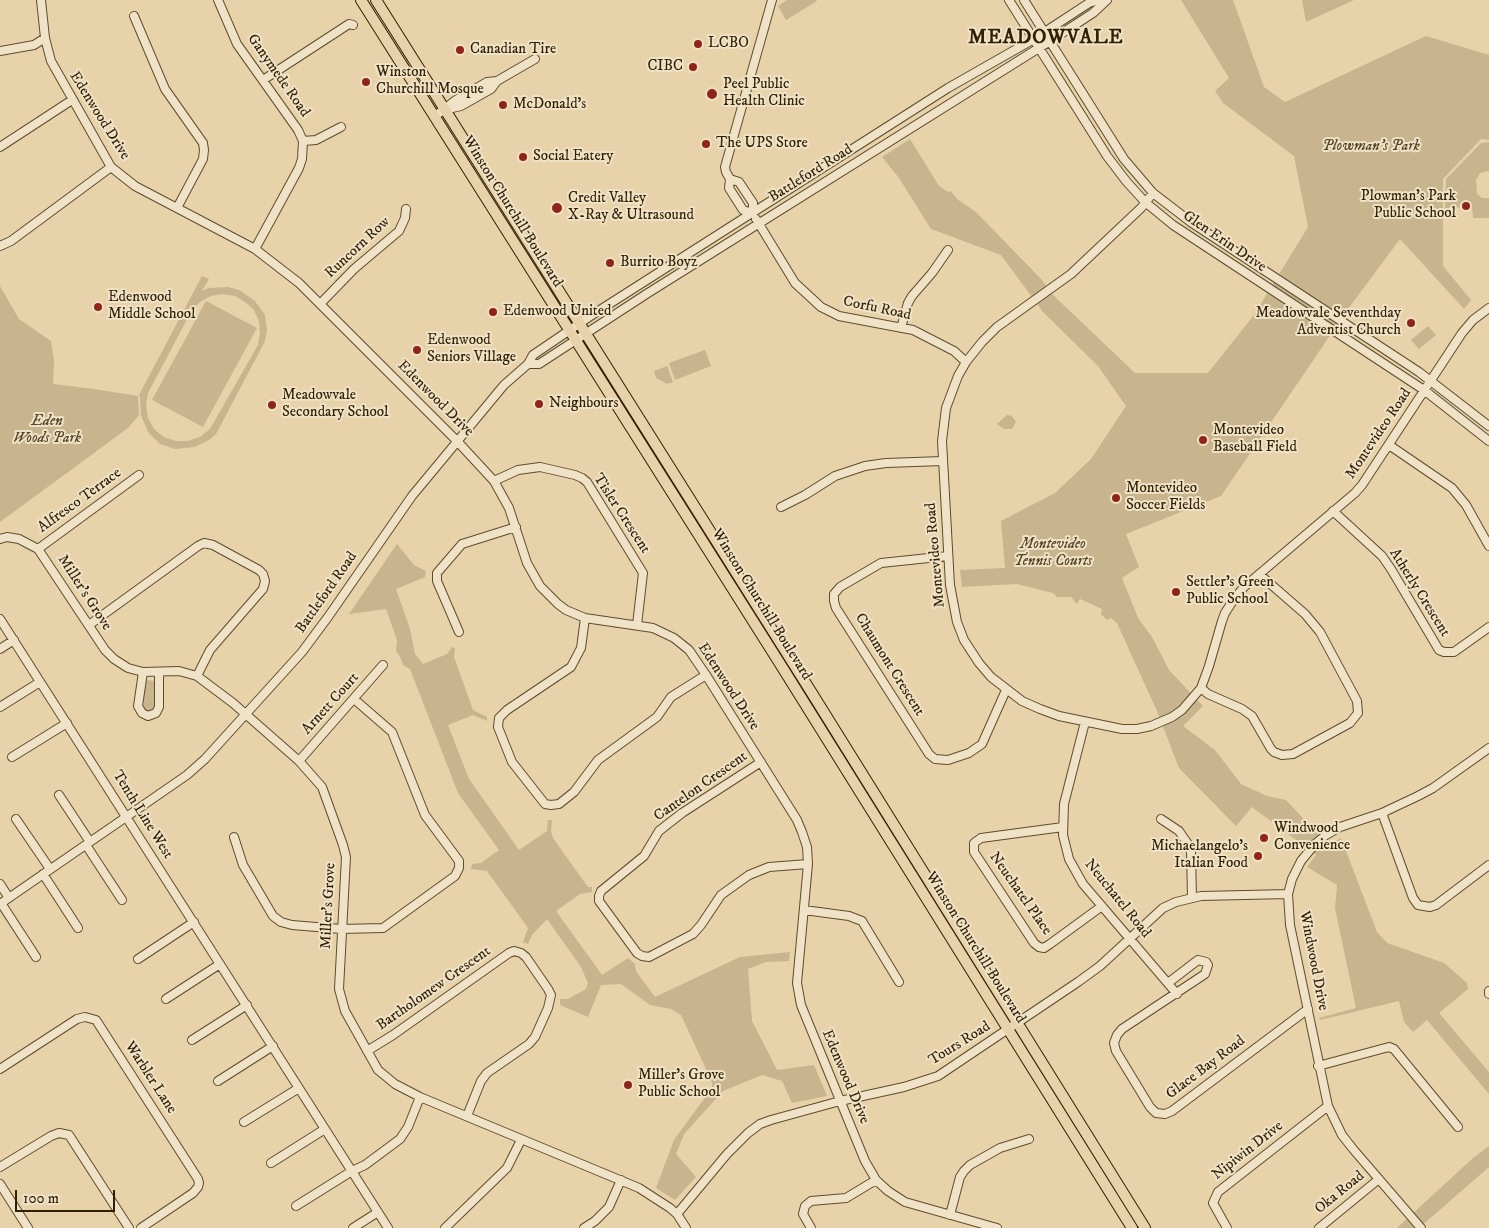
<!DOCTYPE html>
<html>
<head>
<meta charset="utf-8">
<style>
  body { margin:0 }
  #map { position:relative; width:1489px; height:1228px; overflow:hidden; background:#e7d2a9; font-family:"IM FELL DW Pica",serif }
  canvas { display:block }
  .scale { position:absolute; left:15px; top:1190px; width:100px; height:22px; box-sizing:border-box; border:2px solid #311f03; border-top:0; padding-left:6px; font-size:15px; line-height:18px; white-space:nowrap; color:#311f03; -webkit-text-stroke:4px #efe2c7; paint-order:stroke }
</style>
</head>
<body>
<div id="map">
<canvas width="1489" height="1228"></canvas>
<div class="scale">100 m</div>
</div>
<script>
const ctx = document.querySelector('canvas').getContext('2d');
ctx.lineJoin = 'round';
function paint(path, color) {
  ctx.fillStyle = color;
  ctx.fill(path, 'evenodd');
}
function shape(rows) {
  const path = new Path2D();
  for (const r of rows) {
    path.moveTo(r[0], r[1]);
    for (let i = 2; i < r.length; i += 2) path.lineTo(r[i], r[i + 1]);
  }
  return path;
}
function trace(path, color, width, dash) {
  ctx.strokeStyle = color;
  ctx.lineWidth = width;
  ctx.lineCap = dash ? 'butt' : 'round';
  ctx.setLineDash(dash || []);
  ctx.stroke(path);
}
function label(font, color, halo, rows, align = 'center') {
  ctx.font = font + ' "IM FELL DW Pica",serif';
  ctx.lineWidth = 4;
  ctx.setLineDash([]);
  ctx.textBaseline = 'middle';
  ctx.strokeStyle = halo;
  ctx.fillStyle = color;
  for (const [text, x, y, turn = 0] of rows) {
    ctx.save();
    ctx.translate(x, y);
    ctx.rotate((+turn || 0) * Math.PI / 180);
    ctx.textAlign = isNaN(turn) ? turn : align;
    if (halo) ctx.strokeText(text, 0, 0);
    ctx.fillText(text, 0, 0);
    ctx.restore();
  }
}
paint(shape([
  [787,0,816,0,817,1,786,20,778,6],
  [1181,0,1233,0,1264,87,1285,102,1426,36,1489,55,1489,140,1481,139,1443,179,1443,266,1471,300,1464,309,1400,239,1348,309,1221,496,1126,534,1139,567,1122,578,1138,618,1152,637,1169,670,1203,706,1183,726,1215,750,1241,784,1267,796,1286,800,1328,845,1341,838,1377,932,1387,943,1444,963,1467,983,1468,989,1439,1013,1489,1072,1489,1094,1427,1020,1413,1032,1404,1022,1399,1001,1320,1020,1319,1018,1356,1008,1335,908,1337,885,1307,867,1316,855,1252,807,1236,826,1179,768,1157,711,1117,623,1111,618,1107,620,1101,614,1102,609,1080,599,1077,604,1071,597,1057,597,1053,593,1017,584,962,587,960,570,1005,568,1001,521,1055,493,1091,459,1126,406,1098,366,1043,312,1001,255,931,229,899,178,882,157,910,139,939,186,948,192,951,191,957,199,976,212,1041,279,1052,294,1135,373,1208,373,1254,315,1308,227,1294,156,1223,103,1215,91,1229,78],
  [1302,0,1354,0,1306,22],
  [1489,142,1489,171,1480,173,1476,180,1477,194,1482,198,1489,198,1489,218,1473,218,1472,207,1445,208,1446,179,1481,143],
  [202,276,209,279,202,291,209,288,228,287,239,290,255,301,265,315,267,331,265,341,216,434,209,440,195,447,175,449,160,444,148,432,141,415,140,397,139,395],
  [223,294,235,296,245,302,254,310,259,321,260,333,258,345,210,429,200,437,188,441,176,441,164,437,154,429,148,418,146,405,148,393,192,310,200,302,211,296],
  [0,286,19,319,51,341,54,361,53,384,94,389,138,396,139,415,128,428,0,522],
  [206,301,257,328,203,427,152,400],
  [1428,326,1436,335,1419,349,1411,340],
  [705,350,711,366,675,380,669,363],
  [667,366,673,382,667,384,656,378,654,371],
  [1007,415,1012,416,1016,422,1012,429,1004,429,997,424],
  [397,544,414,565,426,571,425,577,396,589,410,629,415,654,423,664,447,654,452,647,455,648,454,657,473,710,487,717,487,721,473,715,448,725,469,779,519,850,547,831,548,820,552,820,551,831,553,838,588,887,592,887,592,892,580,894,556,911,602,975,628,958,635,964,636,971,655,997,740,957,790,952,789,961,766,962,748,969,752,1021,777,1070,814,1065,827,1096,792,1103,782,1081,762,1075,723,1091,684,1134,676,1154,696,1177,675,1200,656,1188,674,1140,712,1088,712,1082,681,1015,671,1009,650,1005,621,984,601,985,588,1017,560,1005,560,999,568,999,586,989,588,983,581,967,547,919,532,935,528,944,523,942,528,928,487,871,471,869,472,864,481,863,499,850,458,793,410,669,403,665,401,659,396,651,397,640,386,609,349,614],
  [146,680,155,681,155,704,151,712,146,712,143,709],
  [1489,1146,1489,1167,1419,1228,1397,1228,1473,1158]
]), '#c8b48d');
const minor = shape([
  [41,0,45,38,51,61,111,167,135,186,255,249,299,283,457,441,494,481,509,508,527,563,540,586,558,604,566,610,585,618,653,628,674,638,689,650,706,675,797,820,802,832,807,847,808,864,797,983,801,1005,865,1161,876,1180,888,1191,905,1202,997,1228],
  [218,0,237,44,298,130,303,141,302,159,299,168,255,249],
  [1009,0,1107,156,1126,181,1145,202,1173,225,1424,390,1489,441],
  [1024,0,1124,159,1153,193,1192,223,1419,372,1489,426],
  [134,16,165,89,203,143,204,150,203,159,177,208],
  [0,51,34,45,45,38],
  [263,80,349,24,353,25],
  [448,109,461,106,491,89,497,81],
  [434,117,456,100,487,82,497,81,535,59],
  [303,141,316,140,341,127],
  [0,147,72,100],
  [730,179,729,188,743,210,753,213],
  [1153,193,1141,208,1071,274,997,327,982,342,966,362,958,376,946,408,942,441,950,585,957,622,964,640,979,663,991,677,1022,701,1040,709,1059,716,1122,729,1137,729,1151,726,1172,717,1182,710,1201,688,1209,666,1222,621,1225,613,1234,599,1244,587,1355,493,1362,485,1462,333,1473,320,1489,308],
  [753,213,753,203,739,182,730,179,726,172,725,167,772,0],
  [756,219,795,283,821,307,839,316,913,330,954,351,966,362],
  [0,246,11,241,111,167],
  [320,304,354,269,399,231,405,218,406,209],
  [901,328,908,303,912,296,932,273,948,250],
  [528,364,539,364,648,293,1050,41,1093,13,1107,0],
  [1389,445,1452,488,1466,505,1489,546],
  [494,481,518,470,540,467,575,475,582,478,587,482,643,573,637,625],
  [781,507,805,495,835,476,865,466,886,463,943,461],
  [1333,511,1382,556,1391,569,1439,650,1444,652,1454,652,1489,627],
  [0,539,7,537,19,539,38,549,105,650,114,659,128,668,143,672,179,671,197,676,233,703,299,761,322,787,343,845,346,857,339,989,345,1011,378,1070,395,1084,420,1097,639,1188,670,1208,677,1214,686,1228],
  [38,549,139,475],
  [948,556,881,563,840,587,834,594,834,601,836,608,929,754,935,759,948,760,969,753,982,744,1006,690],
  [585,618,581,648,571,667,507,710,499,718,498,727,512,762,545,804,551,805,559,804,574,792,598,760,657,717,671,697,706,675],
  [0,619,388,1228],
  [89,625,198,546,204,543,213,545,259,570,263,574,265,581,263,589,210,650,197,676],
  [459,632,437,581,437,573,462,544,516,527],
  [0,649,14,640],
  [143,672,138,706,142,713,148,716,156,713,159,707,159,672],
  [1201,688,1208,694,1242,709,1252,716,1271,749,1274,752,1282,755,1293,754,1350,723,1358,713,1357,701,1320,632,1305,614,1259,574],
  [0,707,40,682],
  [1085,722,1064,804,1063,835,1069,859,1083,884,1177,994],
  [12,757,67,723],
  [299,761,383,665],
  [761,762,682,813,659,831,644,856,601,891,599,896,599,901,637,953,642,956,649,957,693,934,701,925,721,895,749,875,769,867,808,864],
  [59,795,90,842],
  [1382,813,1413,898,1418,905,1430,907,1436,905,1489,865],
  [16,819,50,869],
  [1161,819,1179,831,1188,844,1191,852,1192,897],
  [1063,827,981,838,974,843,974,852,1034,943,1039,947,1044,948,1050,944,1102,906],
  [234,837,243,865,273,916,281,922,292,925,341,929,383,928,455,876,459,868,459,861,425,815,392,732,354,699],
  [86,845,122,900],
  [43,874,78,928],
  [0,884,9,898],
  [1,903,36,957],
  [0,904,187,775,205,759,302,652,328,617,412,496,504,385,528,364,533,355,592,315,948,88,1034,39,1089,3,1098,0],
  [804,910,849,916,862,921,899,982],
  [138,959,194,922],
  [1168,983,1198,960,1206,962,1208,965,1205,974,1122,1029,1117,1035,1114,1043,1116,1051,1150,1107,1156,1113,1165,1114,1172,1111,1308,1009],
  [1489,991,1489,994],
  [166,999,220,964],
  [192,1040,247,1005],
  [367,1051,393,1035,509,953,514,951,521,953,526,957,548,989,551,995,548,1008,535,1037,529,1044,487,1073,481,1081,467,1116],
  [1318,1066,1389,1047,1394,1049,1458,1127],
  [0,1069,77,1019,85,1017,96,1020,198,1179,199,1183,198,1187,193,1193,141,1228],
  [218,1081,273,1046],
  [244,1122,299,1088],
  [271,1163,325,1129],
  [0,1167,51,1136,59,1133,69,1135,129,1228],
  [0,1184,28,1228],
  [296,1206,352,1171,365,1165,400,1139,408,1127,420,1097],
  [677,1214,727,1154,748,1133,760,1124,771,1120,840,1101,904,1087,938,1076,1078,982,1100,966,1163,908,1176,902,1201,896,1288,894],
  [950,1215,960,1177,964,1171,970,1165,1000,1148,1029,1139],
  [353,1228,378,1212],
  [445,1228,507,1168,521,1140],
  [584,1228,595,1221,609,1207,621,1180],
  [811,1228,803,1214,805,1206,811,1201,846,1198,876,1180],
  [1227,1228,1213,1203,1218,1192,1328,1106],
  [1319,1228,1379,1179],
  [1421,1228,1353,1149,1342,1135,1328,1106,1290,925,1288,894,1292,879,1301,861,1315,844,1326,835,1340,827,1382,813,1418,796,1433,788,1489,748]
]);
const major = shape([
  [361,0,782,667,1132,1228],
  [376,0,810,690,1145,1228]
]);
trace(minor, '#5e4c2c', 10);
trace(major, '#311f03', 12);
trace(minor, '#efe2c7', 8);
trace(major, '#e7d2a9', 10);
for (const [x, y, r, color] of [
  [698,44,5,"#8f2418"],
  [460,50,5,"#8f2418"],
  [693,67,5,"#8f2418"],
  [366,82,5,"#8f2418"],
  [712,94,6,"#8f2418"],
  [503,105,5,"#8f2418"],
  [706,144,5,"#8f2418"],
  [523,157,5,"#8f2418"],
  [1466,206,5,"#8f2418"],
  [557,208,6,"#8f2418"],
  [610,263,5,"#8f2418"],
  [98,307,5,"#8f2418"],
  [493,312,5,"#8f2418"],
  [1411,323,5,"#8f2418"],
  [417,350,5,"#8f2418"],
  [539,404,5,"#8f2418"],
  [272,405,5,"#8f2418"],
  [1203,440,5,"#8f2418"],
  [1116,498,5,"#8f2418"],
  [1176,592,5,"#8f2418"],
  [1264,838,5,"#8f2418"],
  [1258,856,5,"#8f2418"],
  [628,1085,5,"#8f2418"]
]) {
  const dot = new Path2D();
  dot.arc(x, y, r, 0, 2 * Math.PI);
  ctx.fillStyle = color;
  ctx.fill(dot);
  trace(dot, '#efe2c7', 2);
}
label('15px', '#311f03', '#efe2c7', [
  ["LCBO",708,44],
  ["Canadian Tire",470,50],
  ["CIBC",683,67,"right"],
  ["Winston",376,73],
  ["Churchill Mosque",376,90],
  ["Peel Public",723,85],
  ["Health Clinic",723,102],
  ["McDonald's",513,105],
  ["The UPS Store",716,144],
  ["Social Eatery",533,157],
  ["Plowman's Park",1456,197,"right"],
  ["Public School",1456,214,"right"],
  ["Credit Valley",568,199],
  ["X-Ray & Ultrasound",568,216],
  ["Burrito Boyz",620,263],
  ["Edenwood",108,298],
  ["Middle School",108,315],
  ["Edenwood United",503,312],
  ["Meadowvale Seventhday",1401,314,"right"],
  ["Adventist Church",1401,331,"right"],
  ["Edenwood",427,341],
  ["Seniors Village",427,358],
  ["Meadowvale",282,396],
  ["Secondary School",282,413],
  ["Neighbours",549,404],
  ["Montevideo",1213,431],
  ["Baseball Field",1213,448],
  ["Montevideo",1126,489],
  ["Soccer Fields",1126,506],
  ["Settler's Green",1186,583],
  ["Public School",1186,600],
  ["Windwood",1274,829],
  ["Convenience",1274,846],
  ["Michaelangelo's",1248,847,"right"],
  ["Italian Food",1248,864,"right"],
  ["Miller's Grove",638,1076],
  ["Public School",638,1093]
], 'left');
label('15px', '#311f03', '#efe2c7', [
  ["Ganymede Road",278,76,55],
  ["Edenwood Drive",99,116,58],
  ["Battleford Road",811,174,-32],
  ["Winston Churchill Boulevard",512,212,58],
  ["Glen Erin Drive",1224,242,34],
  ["Runcorn Row",358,248,-43],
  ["Corfu Road",877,309,12],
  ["Edenwood Drive",435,399,45],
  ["Montevideo Road",1379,434,-56],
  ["Alfresco Terrace",80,501,-36],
  ["Tisler Crescent",621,514,57],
  ["Montevideo Road",936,555,-95],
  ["Miller's Grove",84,593,57],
  ["Battleford Road",327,593,-55],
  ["Atherly Crescent",1419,593,58],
  ["Winston Churchill Boulevard",761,605,58],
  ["Chaumont Crescent",889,665,58],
  ["Edenwood Drive",728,687,57],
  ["Arnett Court",331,704,-48],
  ["Cantelon Crescent",701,787,-35],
  ["Tenth Line West",142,815,58],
  ["Neuchatel Place",1020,894,55],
  ["Neuchatel Road",1117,899,51],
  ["Miller's Grove",329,906,-87],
  ["Winston Churchill Boulevard",975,948,58],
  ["Windwood Drive",1313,961,79],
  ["Bartholomew Crescent",434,989,-35],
  ["Tours Road",960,1044,-32],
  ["Glace Bay Road",1206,1068,-37],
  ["Edenwood Drive",845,1077,67],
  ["Warbler Lane",150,1078,57],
  ["Nipiwin Drive",1248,1151,-38],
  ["Oka Road",1340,1193,-39]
]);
label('italic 15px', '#574426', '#efe2c7', [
  ["Plowman's Park",1371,147],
  ["Eden",47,422],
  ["Woods Park",47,439],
  ["Montevideo",1053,545],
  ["Tennis Courts",1053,562]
]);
ctx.letterSpacing = '1px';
label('bold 20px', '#311f03', '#efe2c7', [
  ["MEADOWVALE",1046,39]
]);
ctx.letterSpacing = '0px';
</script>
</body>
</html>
